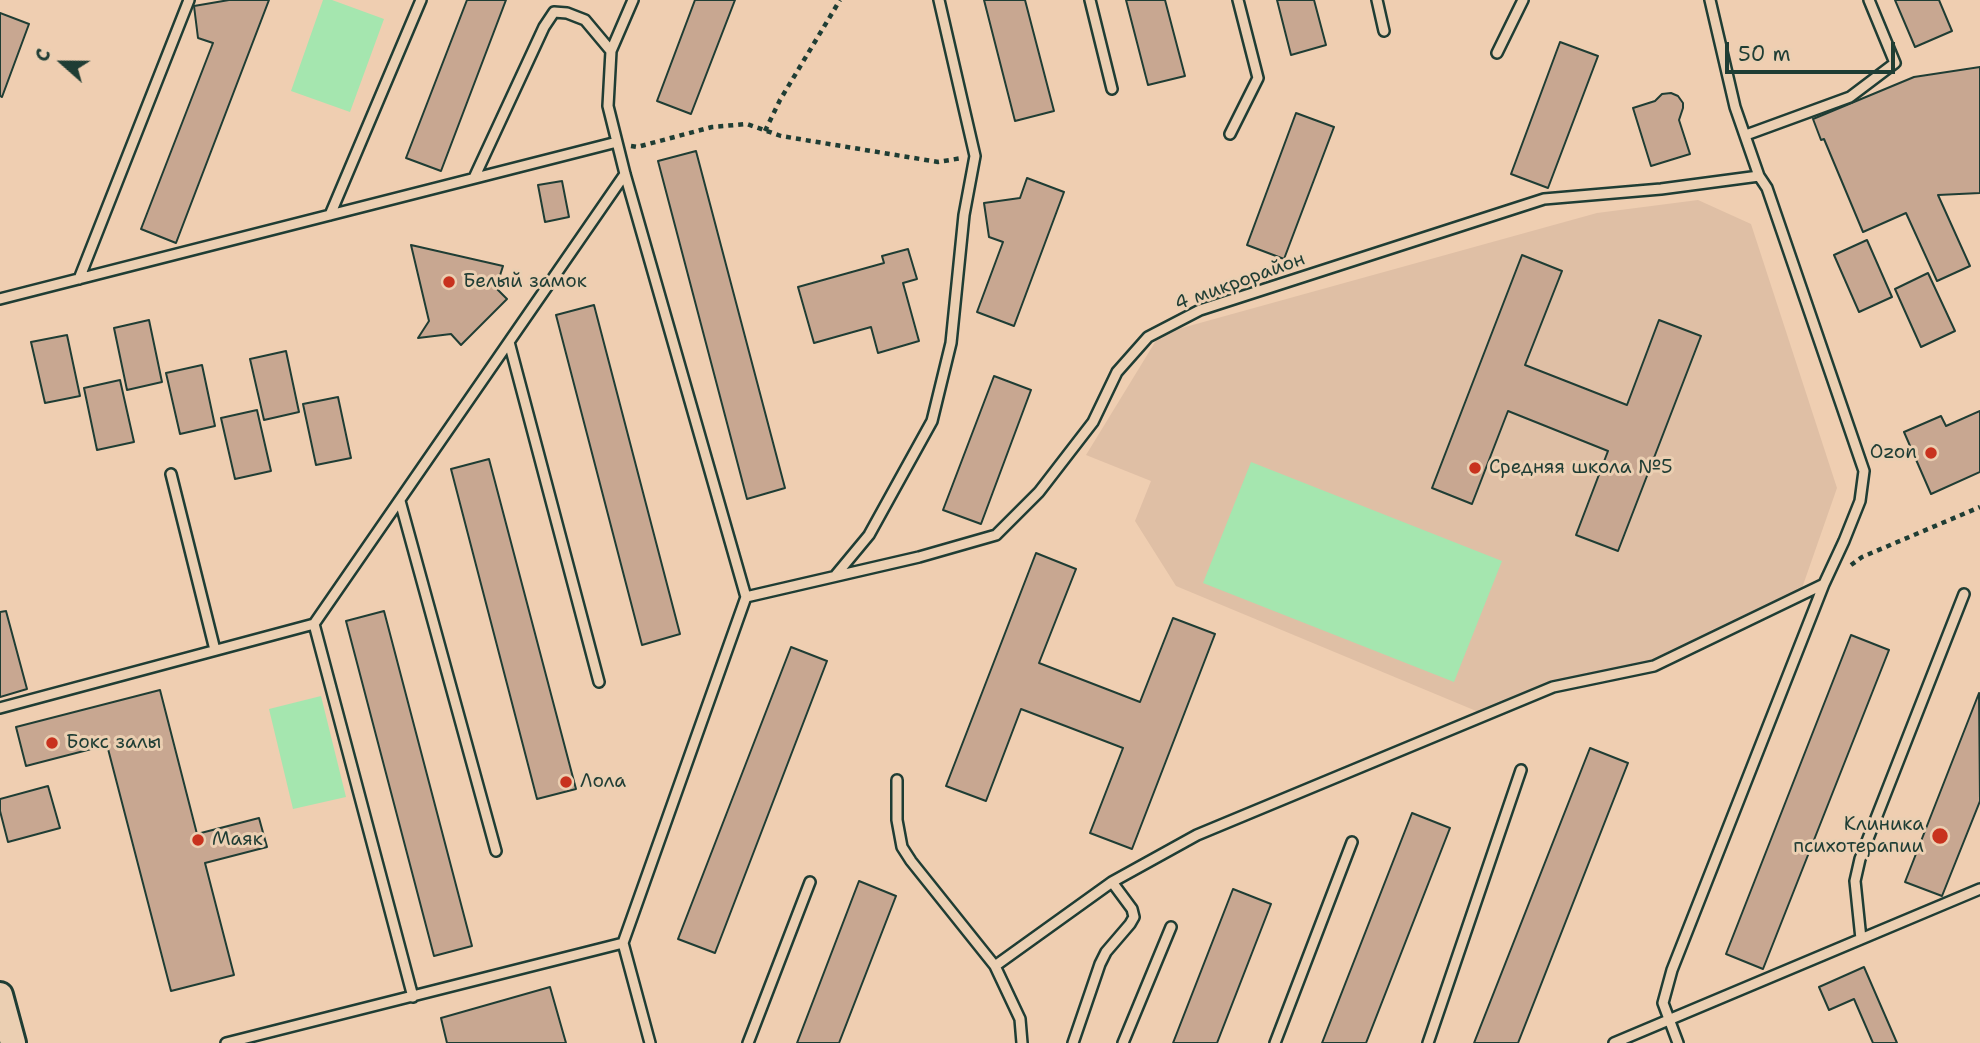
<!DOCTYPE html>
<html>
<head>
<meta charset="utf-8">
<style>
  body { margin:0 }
  #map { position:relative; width:1980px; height:1043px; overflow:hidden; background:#efceb1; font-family:"Shantell Sans",sans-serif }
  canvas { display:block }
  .north { position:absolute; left:28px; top:28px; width:70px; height:70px; -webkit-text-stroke:5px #ebcfb2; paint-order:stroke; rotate:291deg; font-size:19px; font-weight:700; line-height:28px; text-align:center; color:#1f3d34 }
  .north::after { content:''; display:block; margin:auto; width:24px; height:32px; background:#1f3d34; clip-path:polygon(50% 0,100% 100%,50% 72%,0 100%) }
  .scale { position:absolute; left:1725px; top:42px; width:170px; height:32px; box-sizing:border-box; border:4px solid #1f3d34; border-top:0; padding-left:9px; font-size:21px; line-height:24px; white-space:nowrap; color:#1f3d34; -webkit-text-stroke:5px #ebcfb2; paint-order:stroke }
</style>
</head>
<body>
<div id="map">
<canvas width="1980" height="1043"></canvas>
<div class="north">С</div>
<div class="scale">50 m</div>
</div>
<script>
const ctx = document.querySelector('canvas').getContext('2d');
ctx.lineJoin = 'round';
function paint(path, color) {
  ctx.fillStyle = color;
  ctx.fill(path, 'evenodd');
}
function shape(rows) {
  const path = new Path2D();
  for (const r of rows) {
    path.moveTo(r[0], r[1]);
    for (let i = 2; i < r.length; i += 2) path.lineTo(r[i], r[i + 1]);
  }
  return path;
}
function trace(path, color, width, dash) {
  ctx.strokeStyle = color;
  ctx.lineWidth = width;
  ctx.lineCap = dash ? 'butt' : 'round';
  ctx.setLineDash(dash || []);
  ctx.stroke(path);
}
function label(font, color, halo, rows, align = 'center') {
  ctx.font = font + ' "Shantell Sans",sans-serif';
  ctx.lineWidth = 6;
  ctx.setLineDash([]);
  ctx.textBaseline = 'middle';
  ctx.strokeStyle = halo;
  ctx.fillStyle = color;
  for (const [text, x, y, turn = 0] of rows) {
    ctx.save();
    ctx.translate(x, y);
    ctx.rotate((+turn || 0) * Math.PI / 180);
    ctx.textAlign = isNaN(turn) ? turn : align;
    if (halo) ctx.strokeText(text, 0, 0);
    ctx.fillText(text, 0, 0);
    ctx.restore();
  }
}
paint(shape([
  [1698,200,1751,224,1837,488,1801,591,1646,666,1556,682,1481,713,1176,586,1135,521,1151,481,1086,455,1160,334,1597,213]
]), '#dfbfa5');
paint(shape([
  [323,0,332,0,384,19,350,112,291,91],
  [1251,462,1502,561,1454,682,1203,583],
  [321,696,346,797,293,809,269,709]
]), '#a5e6af');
const building = shape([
  [229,0,269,0,176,243,141,229,213,43,198,38,194,6,229,0],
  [467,0,506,0,441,171,406,158,467,0],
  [695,0,735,0,691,114,657,101,695,0],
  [984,0,1025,0,1054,111,1015,121,984,0],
  [1126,0,1165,0,1185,76,1148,85,1126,0],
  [1277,0,1314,0,1326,45,1291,55,1277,0],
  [1895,0,1939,0,1952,31,1915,47,1895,0],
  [0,13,29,24,2,97,0,96,0,13],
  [1560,42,1598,56,1548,188,1511,174,1560,42],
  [1980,67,1980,193,1938,195,1970,266,1937,281,1906,213,1863,232,1824,139,1821,140,1813,119,1914,77,1980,67],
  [1671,93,1678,96,1683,103,1683,108,1679,120,1690,154,1651,166,1633,108,1655,101,1662,94,1671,93],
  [1296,113,1334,127,1284,259,1247,245,1296,113],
  [696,151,785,488,747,499,658,161,696,151],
  [1027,178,1064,192,1014,326,977,312,1003,242,989,237,984,203,1020,198,1027,178],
  [562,181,569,217,545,222,538,185,562,181],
  [1867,240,1892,297,1859,312,1834,255,1867,240],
  [411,245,503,266,496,288,507,299,461,345,451,334,418,338,429,321,411,245],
  [908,249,917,279,903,283,919,341,878,353,871,327,814,343,798,287,884,263,882,256,908,249],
  [1522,255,1562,271,1525,365,1627,405,1659,320,1701,336,1618,551,1576,535,1608,451,1508,411,1472,504,1432,488,1522,255],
  [1928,273,1955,331,1921,347,1895,289,1928,273],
  [594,305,680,634,642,645,556,315,594,305],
  [149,320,162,382,127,390,114,328,149,320],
  [67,335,80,396,45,403,31,342,67,335],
  [286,351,299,412,264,420,250,359,286,351],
  [202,365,215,426,180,434,166,373,202,365],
  [994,376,1031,390,981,524,943,510,994,376],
  [120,380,134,442,97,450,84,388,120,380],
  [338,397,351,458,316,465,303,404,338,397],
  [257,410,271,471,235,479,221,418,257,410],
  [1980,411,1980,472,1931,494,1904,432,1941,416,1946,426,1980,411],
  [489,459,576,789,537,799,451,469,489,459],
  [1036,553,1076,569,1039,663,1140,702,1173,618,1215,634,1132,849,1090,833,1123,748,1021,709,986,801,946,786,1036,553],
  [6,611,27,689,0,697,0,612,6,611],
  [384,611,472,946,434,956,346,621,384,611],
  [1851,635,1889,650,1763,969,1726,954,1851,635],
  [791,647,827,661,715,953,678,939,791,647],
  [160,690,197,834,259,818,267,847,205,863,234,975,171,991,107,745,26,766,16,727,160,690],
  [1979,693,1980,801,1942,896,1905,882,1979,693],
  [1590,748,1628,763,1518,1043,1474,1043,1590,748],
  [48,786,60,828,8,842,0,811,0,799,48,786],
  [1412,813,1450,828,1366,1043,1322,1043,1412,813],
  [859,881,896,896,839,1043,797,1043,859,881],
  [1233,889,1271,904,1217,1043,1173,1043,1233,889],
  [1864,967,1897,1043,1873,1043,1854,999,1829,1010,1819,987,1864,967],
  [550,987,566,1043,447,1043,441,1018,550,987]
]);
paint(building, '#c8a791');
trace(building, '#1f3d34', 2);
const lane = shape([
  [1090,0,1112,89],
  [1377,0,1384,31],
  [1497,53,1523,0],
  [1230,134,1258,78,1238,0],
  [1746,135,1850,97,1895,63,1869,0],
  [474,178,544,27,554,12,567,13,585,20,611,51],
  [330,215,421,0],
  [79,279,189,0],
  [0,299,617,142],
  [509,342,599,682],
  [171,474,215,650],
  [400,501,496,851],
  [835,576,869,535,932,421,951,343,964,215,975,156,939,0],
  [1964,594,1860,859,1855,881,1861,939,1980,889],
  [746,597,919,557,996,535,1039,492,1093,422,1117,372,1148,337,1200,310,1544,199,1661,189,1759,176],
  [314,624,413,997],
  [0,708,314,624,625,174],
  [897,780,897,820,902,847,911,861,995,966,1020,1019,1022,1043],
  [623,943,650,1043],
  [995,966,1112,882,1197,835,1553,687,1654,666,1824,584],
  [226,1043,623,943,746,597,625,174,608,106,611,51,633,0],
  [748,1043,810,882],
  [1073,1043,1100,964,1106,952,1130,924,1134,917,1132,909,1112,882],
  [1123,1043,1171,927],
  [1275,1043,1352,842],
  [1428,1043,1521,770],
  [1614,1043,1861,939],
  [1678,1043,1663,1003,1672,970,1824,584,1844,541,1860,501,1864,471,1767,188,1759,176,1735,107,1710,0]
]);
const secondary = shape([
  [0,995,13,1043]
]);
trace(lane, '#1f3d34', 14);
trace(secondary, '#1f3d34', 30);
trace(shape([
  [765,131,780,100,840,0],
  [631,146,637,147,712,127,747,124,781,136,938,162,962,158],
  [1851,565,1862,557,1980,507]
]), '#1f3d34', 4.5, [5, 5]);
trace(lane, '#ebcfb2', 9);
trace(secondary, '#ebcfb2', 24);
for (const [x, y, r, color] of [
  [449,282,7,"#c8321e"],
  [1931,453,7,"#c8321e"],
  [1475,468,7,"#c8321e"],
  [52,743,7,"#c8321e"],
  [566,782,7,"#c8321e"],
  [1940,836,9,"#c8321e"],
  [198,840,7,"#c8321e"]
]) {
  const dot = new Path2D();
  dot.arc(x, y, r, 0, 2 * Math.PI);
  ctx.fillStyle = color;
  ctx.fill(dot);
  trace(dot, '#ebcfb2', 2.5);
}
label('19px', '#1f3d34', '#ebcfb2', [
  ["Белый замок",463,282],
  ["Ozon",1917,453,"right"],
  ["Средняя школа №5",1489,468],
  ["Бокс залы",66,743],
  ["Лола",580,782],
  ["Клиника",1924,825,"right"],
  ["психотерапии",1924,847,"right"],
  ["Маяк",212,840]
], 'left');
label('19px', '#1f3d34', '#ebcfb2', [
  ["4 микрорайон",1240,282,-20]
]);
</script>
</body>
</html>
